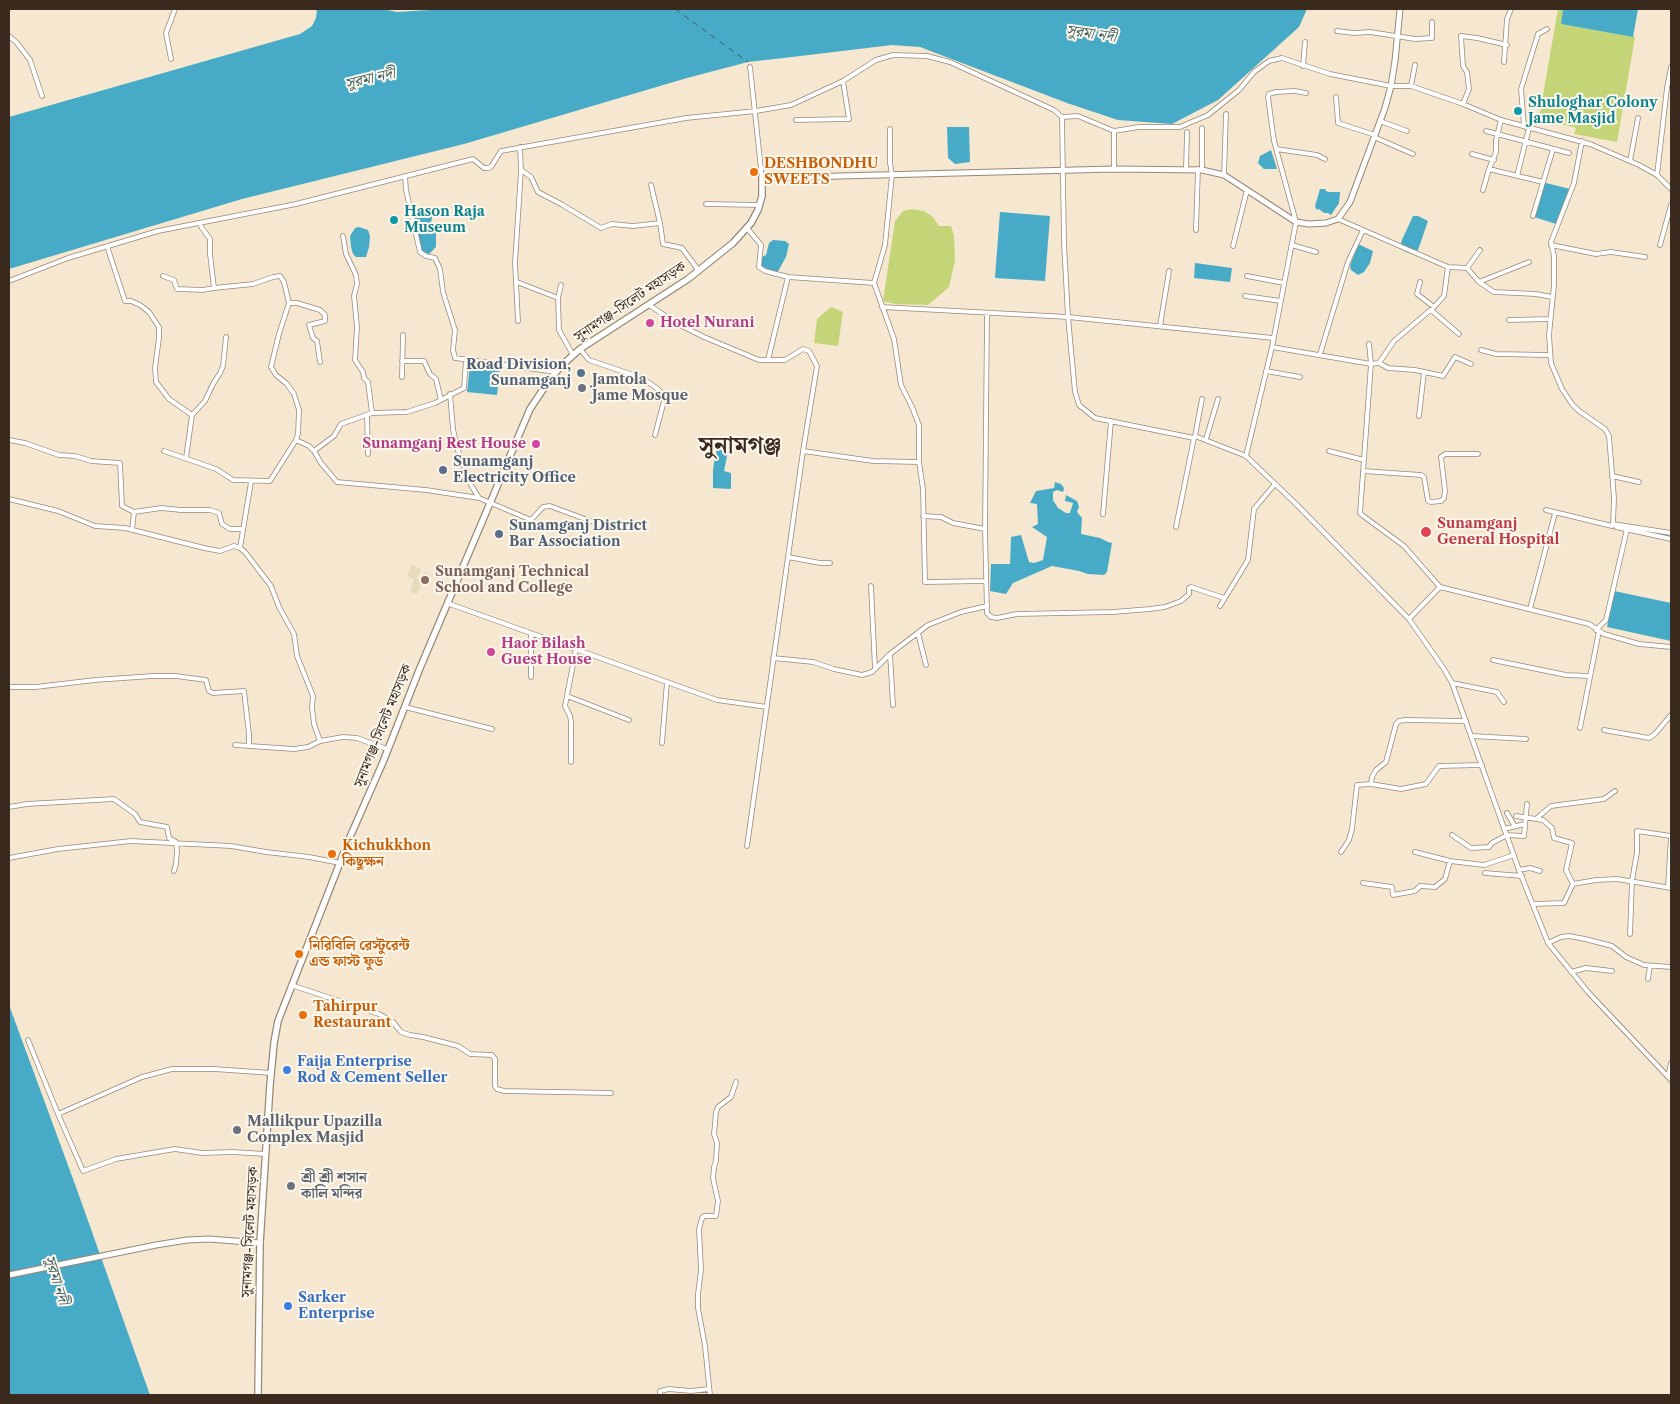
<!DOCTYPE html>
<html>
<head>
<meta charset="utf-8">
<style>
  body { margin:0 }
  #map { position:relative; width:1680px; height:1404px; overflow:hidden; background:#f5e7d0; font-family:"Libre Caslon Text",serif }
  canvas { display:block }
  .frame { position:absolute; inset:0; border:10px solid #3b2a1e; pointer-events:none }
</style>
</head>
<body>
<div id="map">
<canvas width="1680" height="1404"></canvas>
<div class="frame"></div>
</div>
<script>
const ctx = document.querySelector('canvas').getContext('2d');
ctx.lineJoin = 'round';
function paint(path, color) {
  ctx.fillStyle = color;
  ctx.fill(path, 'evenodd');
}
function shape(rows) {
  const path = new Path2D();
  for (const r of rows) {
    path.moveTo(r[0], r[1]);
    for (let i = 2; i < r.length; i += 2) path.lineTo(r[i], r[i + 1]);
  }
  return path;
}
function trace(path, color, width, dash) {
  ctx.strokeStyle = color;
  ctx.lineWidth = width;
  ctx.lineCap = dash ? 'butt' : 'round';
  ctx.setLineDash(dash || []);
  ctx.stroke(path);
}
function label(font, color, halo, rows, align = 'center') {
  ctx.font = font + ' "Libre Caslon Text","Noto Serif Bengali",serif';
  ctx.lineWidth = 4;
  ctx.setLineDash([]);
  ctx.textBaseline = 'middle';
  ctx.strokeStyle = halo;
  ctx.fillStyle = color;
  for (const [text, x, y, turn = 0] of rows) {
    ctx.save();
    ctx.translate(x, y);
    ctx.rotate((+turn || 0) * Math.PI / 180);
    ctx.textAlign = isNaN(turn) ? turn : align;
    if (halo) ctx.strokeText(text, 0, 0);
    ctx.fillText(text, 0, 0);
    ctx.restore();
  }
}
paint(shape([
  [412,565,421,569,417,579,421,580,424,572,430,575,427,584,422,582,417,594,410,591,414,579,407,576]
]), '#e5dbba');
paint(shape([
  [1558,9,1563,9,1561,24,1635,37,1617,142,1574,134,1576,128,1539,118],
  [912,209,924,211,933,217,939,226,951,226,954,236,955,261,949,287,934,300,928,305,895,304,883,301,895,221,903,211],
  [831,307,843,312,838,346,814,343,817,319]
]), '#c4d577');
paint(shape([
  [317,9,382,9,397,12,446,9,1307,9,1299,27,1218,100,1172,124,1118,120,1067,103,920,47,892,45,792,57,748,62,687,78,464,144,242,199,9,269,9,117,300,34,312,26,316,18],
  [1563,9,1638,9,1633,37,1561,24],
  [947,127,969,127,970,162,955,164,948,158],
  [1271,150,1277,169,1264,169,1258,163,1260,156],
  [1546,183,1570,189,1556,224,1534,217,1543,184],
  [1320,189,1325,189,1326,191,1329,192,1340,192,1339,203,1331,215,1328,213,1324,213,1319,209,1317,210,1315,206],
  [420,211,431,213,433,215,431,222,436,230,436,247,429,254,420,251,414,218,420,215],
  [1000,212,1050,216,1045,281,995,278],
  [1413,216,1418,216,1428,221,1418,250,1412,254,1404,251,1401,242],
  [359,227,368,230,370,236,369,247,366,257,356,257,353,254,351,247,350,236,355,228],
  [773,240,785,241,789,244,786,257,777,273,772,273,762,268,761,264,762,257,766,255,769,243],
  [1358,244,1373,251,1370,263,1364,272,1358,275,1351,270,1350,266],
  [1195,263,1232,268,1230,282,1194,278],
  [470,364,500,367,497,395,467,392],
  [719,445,729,446,724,471,731,473,731,489,713,488,713,470,715,456],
  [1055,482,1061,484,1064,488,1063,492,1057,490,1053,492,1053,500,1058,508,1066,513,1070,513,1073,503,1065,501,1066,495,1077,501,1079,507,1077,512,1082,518,1081,534,1100,538,1108,542,1112,543,1107,572,1104,575,1088,574,1079,571,1052,566,1013,583,1006,594,990,591,991,564,1010,564,1011,537,1021,535,1029,562,1034,563,1043,560,1047,537,1032,527,1038,524,1037,504,1030,503,1036,491,1054,488],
  [1614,591,1671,603,1671,641,1607,627],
  [9,1005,76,1187,150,1395,10,1395,9,1391]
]), '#47abc7');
trace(shape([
  [675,9,748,62]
]), '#405e62', 1, [6, 5]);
const street = shape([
  [1337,31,1354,33,1370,32,1415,39,1432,38,1432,22],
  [9,36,17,43,30,60,42,96],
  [171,59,166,33,175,9],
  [1504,62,1507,19,1511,9],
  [1303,66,1305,42],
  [750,67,762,178],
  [1411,86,1415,65],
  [1336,97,1338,123,1375,135],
  [1463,104,1469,89,1467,72,1463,66,1461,36,1477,38,1507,45],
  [1062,117,1064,243,1068,317,1075,392,1079,405,1095,418,1194,438,1195,436,1246,456,1296,504,1409,619,1444,669,1452,683,1519,870,1548,943,1588,992,1671,1080],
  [796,120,849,119,843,81],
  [1380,121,1407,131],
  [1524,126,1521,89,1538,34,1547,29],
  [1202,128,1202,170],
  [890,129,890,163,892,175,885,245,874,283,894,339,901,385,912,407,919,425,919,462,923,489,925,582,986,581],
  [1486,131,1569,153],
  [1374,137,1413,154],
  [1582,141,1574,183,1551,242,1554,256,1554,285,1549,335,1551,363,1562,389,1572,404,1579,411,1605,429,1609,436,1614,498,1613,524,1671,533],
  [520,147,521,170,531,177,538,192,561,204,601,228,612,224,633,226,660,223,663,244,682,248,699,271],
  [1276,149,1317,155,1325,159],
  [1472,154,1494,160],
  [1630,161,1638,118],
  [1114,169,1114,131],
  [1186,169,1187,132],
  [1489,169,1543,182],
  [1224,175,1226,114],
  [1657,175,1667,88,1671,67],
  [405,176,406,190,420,252,426,256,435,258,440,269,443,292,455,330,453,350,455,358,556,372],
  [1517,176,1529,128],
  [651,185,660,223],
  [1483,190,1489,169,1496,152,1496,140,1501,120],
  [706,204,759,205],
  [1533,216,1553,149],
  [1338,219,1448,267,1467,268,1480,250],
  [747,228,761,245,759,267,765,271,788,277,874,283],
  [1196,230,1198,169],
  [343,236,346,254,356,275,357,284,354,296,357,327,355,360,363,372,364,378,368,382,372,413],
  [1292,245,1316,252],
  [1551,245,1596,254,1611,252,1645,257],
  [1660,245,1671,205],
  [107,246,125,301,131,301,140,305,149,312,159,327,159,338,155,368,156,382,169,399,192,415],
  [1233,246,1247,190],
  [1467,268,1479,282,1494,292,1536,294,1552,297],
  [163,276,174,280,177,289,203,290,214,288,210,254,210,239,202,228,200,224],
  [1247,276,1284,283],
  [9,281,68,258,158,231,296,204,473,159,484,168,488,168,491,167,501,151,686,118,756,111,791,105,843,81,876,60,893,55,927,56,950,62,1054,110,1062,117,1078,116,1114,131,1139,127,1180,127,1208,115,1239,90,1254,72,1269,61,1282,58,1330,74,1391,86,1411,86,1463,104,1501,120,1590,144,1639,165,1657,175,1671,189],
  [517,282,558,298],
  [1420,282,1417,294,1434,307],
  [1479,282,1529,262],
  [561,285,558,298,559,330,573,355],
  [1245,296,1281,301],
  [289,303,297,303,320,310,325,315,325,321,309,325,313,338,317,341,320,362],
  [649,305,676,323,704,337,759,360,785,360,803,349,809,351,817,366,803,451,747,846],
  [882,307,1068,317,1273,338],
  [1431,310,1459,334],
  [987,313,985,529,987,613,991,617,997,618,1017,614,1113,612,1150,609,1165,607,1181,601,1189,594,1189,588,1191,587,1224,598],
  [1509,320,1550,319],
  [518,321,515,263,521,170],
  [1160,326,1169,271],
  [1369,344,1371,364,1360,513,1362,515,1404,546,1440,587,1589,624,1604,634,1639,644,1671,647],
  [1272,347,1371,364,1379,363,1388,368,1415,370,1443,376,1455,357,1471,364],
  [580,349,589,360,642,378,658,389,664,397,664,401,655,435],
  [1481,350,1496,354,1549,355],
  [1320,354,1348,262,1363,230],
  [768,360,788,277],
  [402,361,424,361,430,374,436,379,441,400],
  [1379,363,1394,341,1434,307,1444,296,1448,267],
  [1266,371,1300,377],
  [402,377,403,335],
  [450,394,453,429,457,448,471,485,479,498,531,520,543,507,550,506,601,525],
  [367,415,368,454],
  [1419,416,1424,372],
  [1195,436,1202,399],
  [1206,439,1218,399],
  [9,440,25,443,59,455,75,456,91,461,120,463,122,506,134,512,132,530],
  [296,440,309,446,314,451,321,463,337,482,426,490,479,498],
  [164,451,216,469,233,480,270,481,296,440,298,434,299,410,294,394,287,384,276,375,271,367,279,334,289,303,284,282,280,276,273,277,253,284,214,288],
  [314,451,334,436,341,424,372,413,407,412,435,403,464,388,466,360],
  [803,451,873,461,919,462],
  [1329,451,1364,460],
  [1246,456,1272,347,1296,222,1274,141,1268,97,1269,94,1276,92,1295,91,1306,93],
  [186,458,192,415,205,401,213,384,220,373,223,366,226,337],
  [1363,471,1421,475,1424,477,1428,501,1431,502,1441,501,1444,498,1445,491,1441,457,1445,454,1478,454],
  [1612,476,1639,482],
  [9,499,58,511,95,526,125,528,204,548,220,551,234,546,240,548,245,552,271,586,279,607,294,634,297,656,313,696,312,707,314,724,320,741,343,737,357,738,387,749],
  [1546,510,1612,526,1613,524],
  [134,512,161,508,181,510,210,510,219,513,222,524,230,529,243,529],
  [1103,514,1111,421],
  [923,516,941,517,953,523,985,529],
  [1176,527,1194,438],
  [1616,527,1671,539],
  [240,548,251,482],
  [788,557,820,563,830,563],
  [871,586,875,669],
  [447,603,717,700,767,707],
  [1220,606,1248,560,1254,509,1275,484],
  [1530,609,1555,513],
  [1409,619,1440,587],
  [1596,630,1606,620,1627,529],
  [918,633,926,665],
  [890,654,893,705],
  [773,658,813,662,834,669,862,675,872,672,890,654,928,625,961,612,987,606],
  [1493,660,1566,675,1589,676],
  [531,677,531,633],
  [1452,683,1497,692,1504,702],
  [9,687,36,687,95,680,153,676,176,676,206,680,209,691,213,693,244,691,249,734,249,746],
  [567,696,629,720],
  [405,707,492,729],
  [1580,728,1599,631],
  [1604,730,1649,738,1655,734,1671,715],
  [1472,736,1526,739],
  [662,743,667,682],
  [235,745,294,749,308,747,320,741],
  [571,762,571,722,570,716,565,706,576,649],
  [1371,784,1401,789,1426,784,1439,766,1482,765],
  [9,807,27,804,114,799,135,814,140,822,167,827,169,838,176,842,177,851,176,864,174,871],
  [1507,813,1514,825],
  [1516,816,1543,820,1552,828,1554,838,1572,843,1566,870,1573,884],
  [1537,818,1551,806,1604,799,1615,791],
  [1504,829,1525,824],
  [1452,835,1471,848,1489,847,1492,843,1507,835,1524,836,1527,804],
  [1341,852,1349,840,1352,829,1357,785,1371,784,1372,777,1376,770,1386,762,1396,724,1399,721,1405,720,1466,721],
  [1415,852,1450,861,1484,865,1514,855],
  [9,858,58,849,131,841,231,846,266,852,309,857,340,863],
  [1519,870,1530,868,1540,871],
  [1485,873,1522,876],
  [1363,883,1392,887,1393,895,1415,891,1420,886,1435,887,1445,879,1450,861],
  [1533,904,1564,903,1573,884,1596,880,1617,879,1671,888],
  [1630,934,1632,881,1637,852,1637,831,1671,836,1668,887],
  [1548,943,1561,937,1569,936,1585,939,1612,946,1626,957,1644,965,1671,967],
  [1571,972,1586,968,1612,971],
  [1648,979,1650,966],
  [291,985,379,1014,393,1022,401,1032,410,1035,423,1037,458,1046,470,1054,492,1055,495,1059,495,1086,497,1089,504,1091,611,1093],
  [28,1040,58,1114,83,1171,116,1159,175,1149,202,1153,232,1152,266,1154],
  [1668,1077,1671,1063],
  [58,1114,142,1077,172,1069,214,1069,271,1073],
  [660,1395,660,1391,669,1389,691,1391,709,1389],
  [710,1395,705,1346,698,1308,698,1294,701,1270,699,1229,702,1218,704,1216,716,1216,718,1201,713,1178,714,1167,716,1161,717,1143,714,1134,716,1112,718,1107,731,1097,736,1082]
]);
const secondary = shape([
  [762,178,1114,169,1202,170,1224,175,1296,222,1309,224,1326,223,1338,219,1350,202,1385,108,1391,86,1395,61,1400,9],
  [9,1275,156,1245,187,1240,209,1239,260,1243]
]);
const primary = shape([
  [258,1395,260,1243,270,1085,274,1043,278,1021,350,837,383,762,420,668,530,409,548,382,560,367,580,349,688,279,733,243,751,223,758,210,762,196,762,178]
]);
trace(street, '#988877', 5.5);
trace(secondary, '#988877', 7);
trace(primary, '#988877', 8);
trace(street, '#fff', 4);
trace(secondary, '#fff', 5);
trace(primary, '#fff', 5.5);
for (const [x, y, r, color] of [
  [1518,111,5,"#0f9aa8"],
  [754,172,5,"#e8710a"],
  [394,220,5,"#0f9aa8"],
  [650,323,5,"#d1479c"],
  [581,373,5,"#5c6f8a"],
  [582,388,5,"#6b7280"],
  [536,444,5,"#d1479c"],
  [443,470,5,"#5c6f8a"],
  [1426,532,6,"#e0444e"],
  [499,534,5,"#5c6f8a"],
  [425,580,5,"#8d6e63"],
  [491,652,5,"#d1479c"],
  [332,854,5,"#e8710a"],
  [299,954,5,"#e8710a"],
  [303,1015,5,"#e8710a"],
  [287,1070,5,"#3f7fe0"],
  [237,1130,5,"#6b7280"],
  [291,1186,5,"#6b7280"],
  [288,1306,5,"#3f7fe0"]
]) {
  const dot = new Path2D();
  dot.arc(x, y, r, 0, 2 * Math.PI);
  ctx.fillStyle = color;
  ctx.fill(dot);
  trace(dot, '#fbf7ec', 2);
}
label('bold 14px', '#0d838f', '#fbf7ec', [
  ["Shuloghar Colony",1528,103],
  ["Jame Masjid",1528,119],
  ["Hason Raja",404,212],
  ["Museum",404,228]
], 'left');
label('bold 14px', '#c56008', '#fbf7ec', [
  ["DESHBONDHU",764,164],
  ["SWEETS",764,180],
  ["Kichukkhon",342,846],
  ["কিছুক্ষন",342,862],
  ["নিরিবিলি রেস্টুরেন্ট",309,946],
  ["এন্ড ফাস্ট ফুড",309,962],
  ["Tahirpur",313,1007],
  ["Restaurant",313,1023]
], 'left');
label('14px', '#3b2a1e', '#fbf7ec', [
  ["সুনামগঞ্জ-সিলেট মহাসড়ক",630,302,-34],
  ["সুনামগঞ্জ-সিলেট মহাসড়ক",383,726,-68],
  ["সুনামগঞ্জ-সিলেট মহাসড়ক",250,1232,-87]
]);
label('bold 14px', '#b23c85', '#fbf7ec', [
  ["Hotel Nurani",660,323],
  ["Sunamganj Rest House",526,444,"right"],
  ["Haor Bilash",501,644],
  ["Guest House",501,660]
], 'left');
label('bold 14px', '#4e5e75', '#fbf7ec', [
  ["Road Division,",571,365,"right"],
  ["Sunamganj",571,381,"right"],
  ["Sunamganj",453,462],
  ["Electricity Office",453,478],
  ["Sunamganj District",509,526],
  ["Bar Association",509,542]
], 'left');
label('bold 14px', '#5b616d', '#fbf7ec', [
  ["Jamtola",592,380],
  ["Jame Mosque",592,396],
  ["Mallikpur Upazilla",247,1122],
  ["Complex Masjid",247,1138],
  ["শ্রী শ্রী শসান",301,1178],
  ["কালি মন্দির",301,1194]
], 'left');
label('bold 14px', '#be3a42', '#fbf7ec', [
  ["Sunamganj",1437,524],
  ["General Hospital",1437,540]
], 'left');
label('bold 14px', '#785e54', '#fbf7ec', [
  ["Sunamganj Technical",435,572],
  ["School and College",435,588]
], 'left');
label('bold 14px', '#366cbe', '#fbf7ec', [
  ["Faija Enterprise",297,1062],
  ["Rod & Cement Seller",297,1078],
  ["Sarker",298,1298],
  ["Enterprise",298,1314]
], 'left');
label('italic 15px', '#405e62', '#fbf7ec', [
  ["সুরমা নদী",1091,34,8],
  ["সুরমা নদী",370,79,-13],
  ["সুরমা নদী",56,1280,73]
]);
label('bold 24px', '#3b2a1e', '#fbf7ec', [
  ["সুনামগঞ্জ",740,446]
]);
</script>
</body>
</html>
